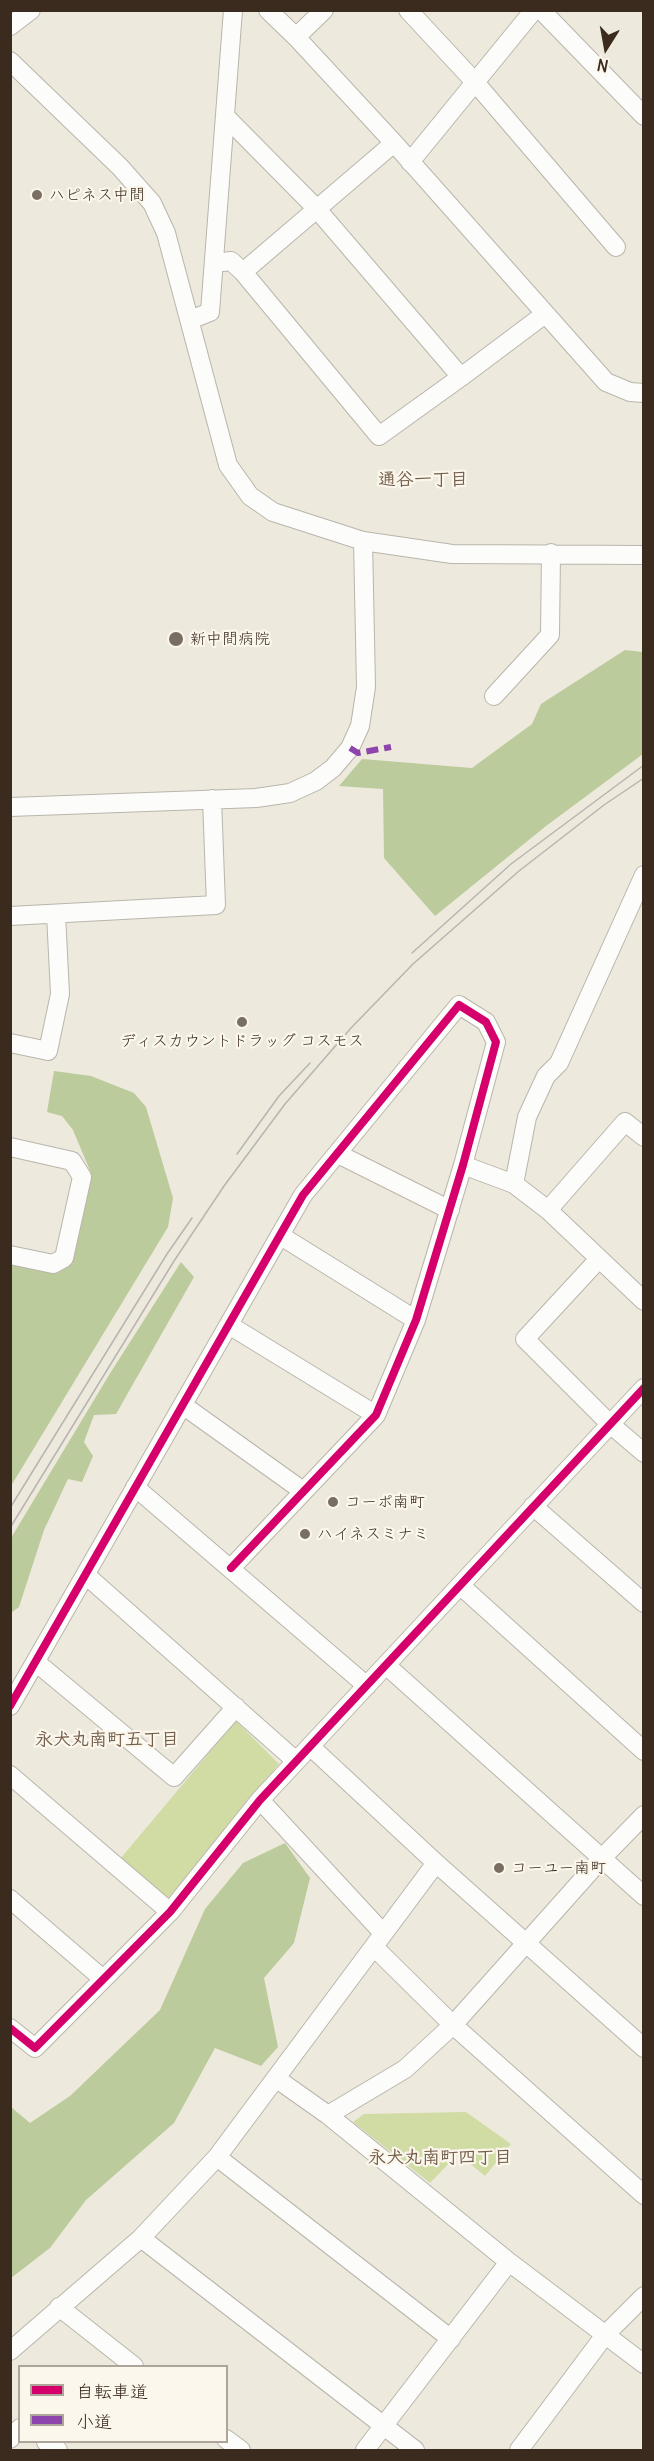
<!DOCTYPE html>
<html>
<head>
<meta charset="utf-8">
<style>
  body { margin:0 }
  #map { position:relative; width:654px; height:2461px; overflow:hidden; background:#eee9dd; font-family:Delius,"Klee One",sans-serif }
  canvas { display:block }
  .frame { position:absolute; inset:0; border:12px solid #3b2a1e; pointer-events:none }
  .legend { position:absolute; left:18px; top:2365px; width:210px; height:78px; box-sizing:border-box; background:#fbf7ec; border:2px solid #aea59a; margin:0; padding:8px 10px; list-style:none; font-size:18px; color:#3b2a1e }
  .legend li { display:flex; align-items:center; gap:12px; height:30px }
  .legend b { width:30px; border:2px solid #aea59a }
  .north { position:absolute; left:576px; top:18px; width:60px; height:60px; -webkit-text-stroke:4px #fbf7ec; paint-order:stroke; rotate:191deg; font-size:16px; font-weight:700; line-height:24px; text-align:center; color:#3b2a1e }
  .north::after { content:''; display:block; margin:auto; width:21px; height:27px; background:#3b2a1e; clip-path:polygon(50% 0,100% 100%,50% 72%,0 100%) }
</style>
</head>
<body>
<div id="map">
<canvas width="654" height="2461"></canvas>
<div class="frame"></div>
<ul class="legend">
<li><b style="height:8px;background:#d6006c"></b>自転車道</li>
<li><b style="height:8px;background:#8e44ad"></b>小道</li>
</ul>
<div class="north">N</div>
</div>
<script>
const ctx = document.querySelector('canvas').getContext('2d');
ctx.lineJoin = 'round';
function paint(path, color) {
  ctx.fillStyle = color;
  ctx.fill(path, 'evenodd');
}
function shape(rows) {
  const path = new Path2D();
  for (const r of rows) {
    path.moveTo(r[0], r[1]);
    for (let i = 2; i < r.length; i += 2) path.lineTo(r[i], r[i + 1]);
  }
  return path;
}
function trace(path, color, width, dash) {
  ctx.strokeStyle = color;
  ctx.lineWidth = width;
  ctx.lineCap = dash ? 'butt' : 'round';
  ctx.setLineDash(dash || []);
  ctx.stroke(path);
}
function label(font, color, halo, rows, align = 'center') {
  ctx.font = font + ' Delius,"Klee One",sans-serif';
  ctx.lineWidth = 4.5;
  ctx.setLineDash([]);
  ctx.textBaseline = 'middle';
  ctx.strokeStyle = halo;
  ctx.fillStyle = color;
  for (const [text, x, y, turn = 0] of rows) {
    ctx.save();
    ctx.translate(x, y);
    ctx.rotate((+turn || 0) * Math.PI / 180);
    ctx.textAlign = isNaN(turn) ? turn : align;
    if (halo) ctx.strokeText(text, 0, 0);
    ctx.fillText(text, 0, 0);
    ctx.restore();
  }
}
paint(shape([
  [236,1721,279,1764,168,1899,120,1859],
  [466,2112,511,2144,485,2176,458,2154,430,2183,353,2122,364,2114]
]), '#d0dca4');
paint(shape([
  [625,650,643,652,643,754,546,826,435,916,384,858,383,789,339,786,362,759,472,768,532,724,541,704],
  [54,1071,91,1076,134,1093,146,1107,173,1198,168,1227,11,1486,11,1265,52,1272,72,1264,91,1173,73,1130,62,1116,47,1112],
  [181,1262,194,1277,116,1414,94,1415,84,1442,93,1456,82,1482,68,1479,44,1530,19,1607,11,1613,11,1538,109,1375],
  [285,1843,310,1878,294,1943,264,1978,278,2047,261,2066,215,2048,174,2123,86,2200,50,2248,11,2278,11,2107,30,2123,70,2096,160,2010,205,1909,243,1863]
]), '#bbcb9c');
const minor = shape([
  [268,10,296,37,394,143,606,382,630,392,644,393],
  [408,10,474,81,616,247],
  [541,10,644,116],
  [10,26,31,10],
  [296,37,324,10],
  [10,61,120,167,152,203,166,233,228,465,250,496,273,512,363,541,452,554,644,555],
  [225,116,316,208,461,377,545,314],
  [410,162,534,10],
  [214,263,231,261,243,272,394,143],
  [243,272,379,436,461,377],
  [190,320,210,312,233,10],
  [494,696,550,635,551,553],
  [10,807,256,798,290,793,316,781,333,768,350,748,360,726,366,687,363,541],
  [10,916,216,905,212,799],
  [10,1043,48,1051,60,994,56,914],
  [10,1147,72,1161,82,1177,64,1258,53,1264,10,1255],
  [338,1154,450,1210],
  [463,1165,514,1184,548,1210,644,1301],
  [514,1184,527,1117,546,1076,559,1063,644,875],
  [548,1210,625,1122,644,1137],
  [281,1236,416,1320],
  [598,1260,525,1339,610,1424,644,1453],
  [229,1325,376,1415],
  [184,1406,303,1491],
  [135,1487,367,1686],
  [533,1506,644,1603],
  [87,1576,296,1761],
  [461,1586,644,1751],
  [37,1663,174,1777,236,1707],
  [387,1666,644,1896],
  [10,1706,303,1195,459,1005,486,1022,496,1042,463,1165,416,1320,376,1415,231,1568],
  [311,1747,436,1863,644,2048],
  [10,1775,170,1912],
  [260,1800,383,1933],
  [10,1899,103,1979],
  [374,1947,453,2025,644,2195],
  [10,2028,35,2048,170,1912,260,1800,644,1388],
  [277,2079,328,2115,509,2262,644,2364],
  [328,2115,405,2069,453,2025,602,1858,644,1815],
  [217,2157,451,2339],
  [141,2238,415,2450],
  [59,2307,134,2366],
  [10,2351,141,2238,217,2157,436,1863],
  [10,2439,20,2428],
  [226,2439,241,2450],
  [46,2442,58,2450],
  [365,2450,509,2262],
  [519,2450,605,2335,644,2296]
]);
trace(minor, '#b9b5ac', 20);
trace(minor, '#fcfcfa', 18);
trace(shape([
  [412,953,511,864,644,765],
  [237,1154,279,1096,310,1063],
  [10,1508,167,1254,192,1218],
  [10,1528,174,1261,224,1186,285,1104,351,1028,413,964,519,871,604,805,644,778]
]), '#b7b4b1', 1.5);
trace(shape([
  [350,748,358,753,391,747]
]), '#8e44ad', 6, [12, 6]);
trace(shape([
  [10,1706,303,1195,459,1005,486,1022,496,1042,463,1165,416,1320,376,1415,231,1568],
  [10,2028,35,2048,170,1912,260,1800,644,1388]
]), '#d6006c', 8);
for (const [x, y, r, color] of [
  [37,195,6,"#7a6d61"],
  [176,639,8,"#7a6d61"],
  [242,1022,6,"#7a6d61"],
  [333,1502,6,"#7a6d61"],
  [305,1534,6,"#7a6d61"],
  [499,1868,6,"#7a6d61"]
]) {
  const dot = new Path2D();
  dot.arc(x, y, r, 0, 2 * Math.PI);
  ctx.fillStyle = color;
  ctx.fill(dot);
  trace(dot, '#fbf7ec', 2);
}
label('16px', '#3b2a1e', '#fbf7ec', [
  ["ハピネス中間",49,195],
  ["新中間病院",190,639],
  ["ディスカウントドラッグ コスモス",242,1041,"center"],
  ["コーポ南町",345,1502],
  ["ハイネスミナミ",317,1534],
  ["コーユー南町",511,1868]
], 'left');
label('bold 18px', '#745d49', '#fbf7ec', [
  ["通谷一丁目",423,480],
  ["永犬丸南町五丁目",107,1740],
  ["永犬丸南町四丁目",440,2158]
]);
</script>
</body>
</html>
